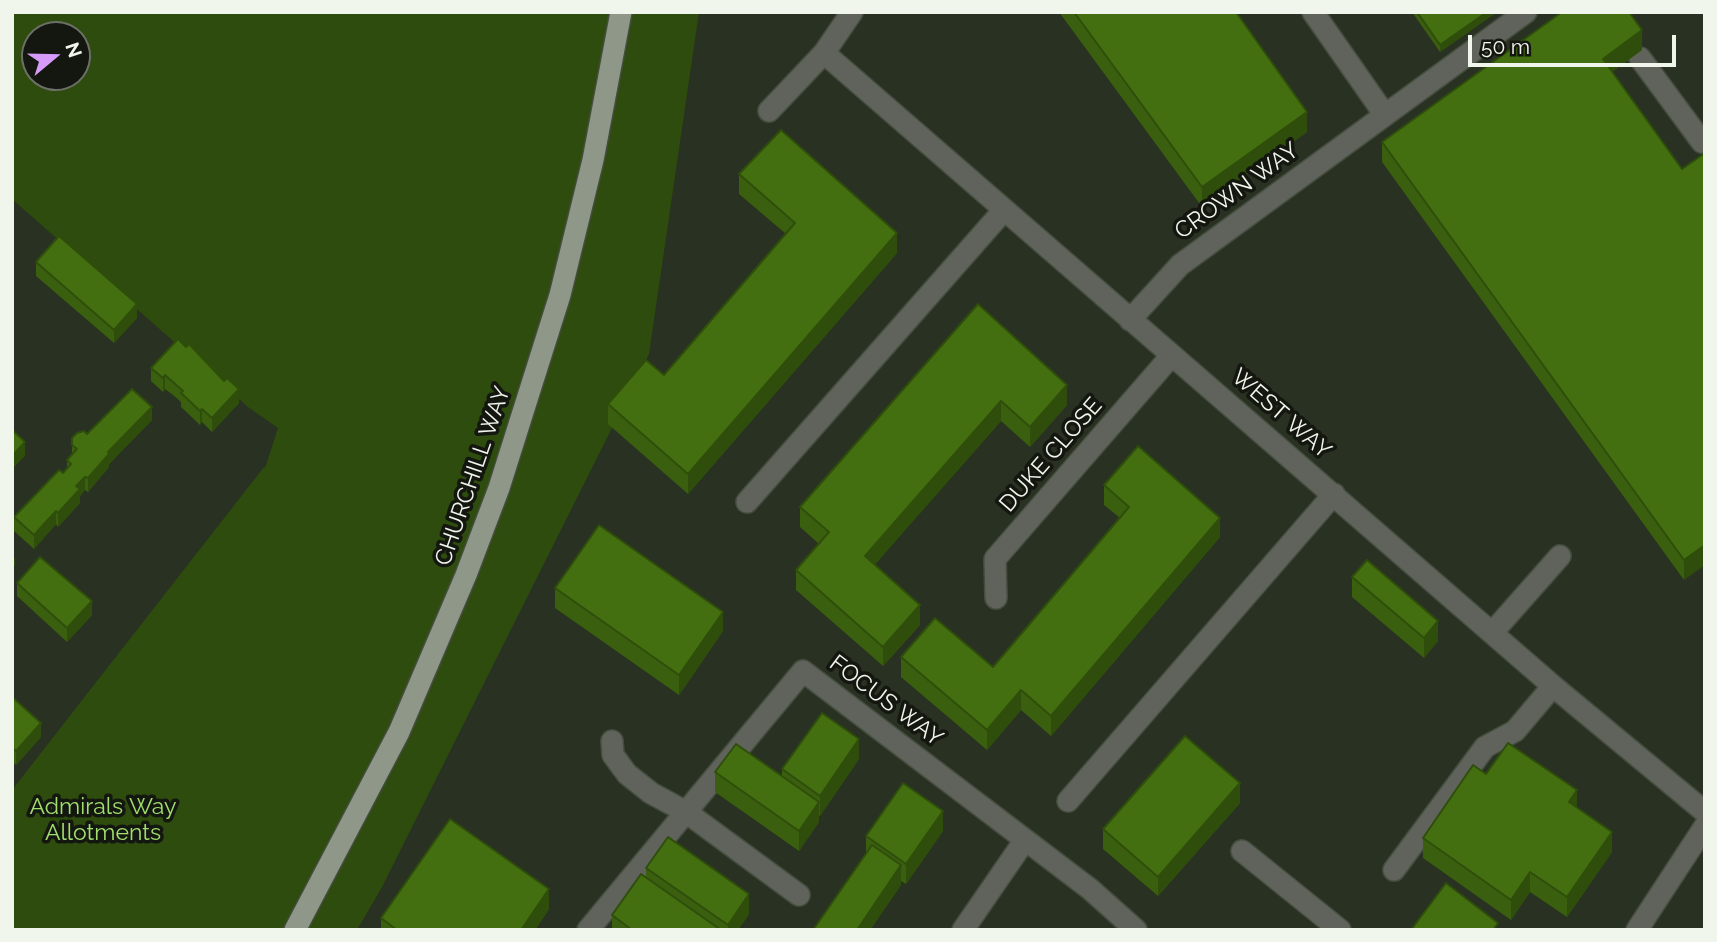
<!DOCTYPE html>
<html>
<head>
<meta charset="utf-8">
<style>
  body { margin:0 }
  #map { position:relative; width:1717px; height:942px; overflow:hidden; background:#283122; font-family:Raleway,sans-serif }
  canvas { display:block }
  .frame { position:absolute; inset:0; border:14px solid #f1f6ed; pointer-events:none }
  .north { position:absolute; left:21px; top:21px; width:70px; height:70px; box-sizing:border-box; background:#131710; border:2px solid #6c7068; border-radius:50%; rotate:71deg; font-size:19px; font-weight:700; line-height:28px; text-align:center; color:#f1f6ed }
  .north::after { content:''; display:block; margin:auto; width:24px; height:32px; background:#d69bf9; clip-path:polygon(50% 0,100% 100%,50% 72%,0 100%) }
  .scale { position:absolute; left:1468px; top:35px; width:208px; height:32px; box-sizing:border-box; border:4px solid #f1f6ed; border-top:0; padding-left:9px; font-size:21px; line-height:24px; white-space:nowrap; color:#f1f6ed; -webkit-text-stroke:5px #131710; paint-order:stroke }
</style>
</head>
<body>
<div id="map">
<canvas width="1717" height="942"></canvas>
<div class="frame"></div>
<div class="north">N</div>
<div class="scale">50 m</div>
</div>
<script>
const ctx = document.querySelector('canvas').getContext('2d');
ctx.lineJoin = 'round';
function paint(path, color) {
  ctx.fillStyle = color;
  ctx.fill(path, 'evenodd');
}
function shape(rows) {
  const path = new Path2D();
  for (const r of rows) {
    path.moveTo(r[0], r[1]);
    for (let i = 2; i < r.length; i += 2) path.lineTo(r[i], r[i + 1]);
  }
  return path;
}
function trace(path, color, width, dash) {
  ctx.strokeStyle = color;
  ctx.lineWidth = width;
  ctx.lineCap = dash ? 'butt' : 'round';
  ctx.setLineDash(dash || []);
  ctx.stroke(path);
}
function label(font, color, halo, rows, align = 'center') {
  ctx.font = font + ' Raleway,sans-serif';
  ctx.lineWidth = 7;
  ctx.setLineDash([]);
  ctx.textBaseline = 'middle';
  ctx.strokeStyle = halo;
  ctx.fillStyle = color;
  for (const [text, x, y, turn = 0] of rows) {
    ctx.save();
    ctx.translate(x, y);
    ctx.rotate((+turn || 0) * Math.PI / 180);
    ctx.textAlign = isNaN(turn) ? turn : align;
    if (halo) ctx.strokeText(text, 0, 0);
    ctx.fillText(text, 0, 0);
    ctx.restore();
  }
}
paint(shape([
  [12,12,699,12,649,354,382,887,357,930,12,930,12,790,264,467,265,468,278,428,248,407,12,199],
  [35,35,77,35,77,77,35,77]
]), '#2e4c0d');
const minor = shape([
  [1313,12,1385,115],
  [824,53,1553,686,1705,812],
  [1640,58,1702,142,1705,141],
  [769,111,824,53,852,12],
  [1130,320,1180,265,1526,12],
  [747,502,1004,210],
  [996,598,995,559,1172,355],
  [1492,633,1560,556],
  [612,741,613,755,627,774,651,793,686,812,799,895],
  [1068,801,1334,494],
  [1242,851,1340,930],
  [1394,870,1485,747,1515,731,1553,686],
  [588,930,803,671,1090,889,1136,930],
  [963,930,1025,840],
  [1637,930,1705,826]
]);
const major = shape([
  [295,930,399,732,466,575,499,488,560,295,593,160,621,12]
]);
trace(minor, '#444d3e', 24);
trace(major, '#444d3e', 24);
trace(minor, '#5f635c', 21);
trace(major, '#8f9888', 21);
paint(shape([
  [1059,12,1236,12,1307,132,1202,207],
  [1412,12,1497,12,1440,52],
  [1642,50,1612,72,1682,169,1705,153,1684,580,1382,162,1382,142],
  [739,174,897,253,688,494,608,424,608,404,664,375,786,234,739,194],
  [36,262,137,318,114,343,36,276],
  [978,304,1067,405,1030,447,1001,421,874,565,920,625,883,666,796,590,796,570,819,544,800,527,800,507],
  [151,368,239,403,212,432,202,422,200,425,181,407,181,402,173,395,165,389,163,392,151,381],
  [152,420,109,464,109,467,88,492,85,490,80,496,80,503,58,527,56,524,34,549,14,531,14,517,67,469,67,460,72,455,72,438],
  [1104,485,1220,537,1051,736,1021,710,987,750,901,677,901,657,993,667,1120,518,1104,505],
  [1352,577,1438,641,1424,658,1352,597],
  [17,583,92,615,67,642,17,596],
  [555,588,723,631,679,695,555,608],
  [12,697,41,737,16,765,12,761],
  [859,759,820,816,819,815,819,822,799,851,715,792,715,772,782,776,782,769],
  [1486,774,1577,807,1612,852,1567,917,1530,892,1511,920,1423,858,1423,838],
  [1240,803,1158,896,1103,849,1103,829],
  [943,831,906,884,901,881,901,885,870,930,813,930,866,855,866,836],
  [646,868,749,914,738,930,612,930,612,915,646,877],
  [549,909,535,930,381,930,381,918]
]), '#3a5f0e');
paint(shape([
  [1487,12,1497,12,1440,52,1440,45],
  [1642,30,1642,50,1603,78,1603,59],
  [1307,112,1307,132,1202,207,1202,187],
  [897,233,897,253,688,494,688,474],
  [137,304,137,318,114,343,114,330],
  [165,375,165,389,163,392,163,378],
  [1067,385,1067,405,1030,447,1030,427],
  [239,389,239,403,212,432,212,418],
  [1001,401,1001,421,865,576,865,556],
  [152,407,152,420,109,464,109,467,88,492,88,478,108,452],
  [202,409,202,422,200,425,200,411],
  [25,442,25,456,12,469,12,456],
  [85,477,85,490,80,496,80,503,58,527,58,513,76,486],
  [56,511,56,524,34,549,34,535],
  [1220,518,1220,537,1051,736,1051,716],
  [1705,545,1705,565,1684,580,1684,560],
  [15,558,15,565,12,568,12,561],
  [92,601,92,615,67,642,67,628],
  [920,605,920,625,883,666,883,647],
  [723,612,723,631,679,695,679,675],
  [1438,621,1438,641,1424,658,1424,638],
  [1021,690,1021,710,987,750,987,730],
  [41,723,41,737,16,765,16,751],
  [859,739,859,759,820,816,820,796],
  [1240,783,1240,803,1158,896,1158,877],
  [1577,790,1577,810,1569,802],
  [819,802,819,822,799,851,799,831],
  [943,811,943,831,906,884,906,864],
  [1612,832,1612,852,1567,917,1567,897],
  [901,865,901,885,870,930,857,930],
  [1530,872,1530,892,1511,920,1511,900],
  [549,889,549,909,535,930,521,930],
  [749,894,749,914,738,930,728,930,728,925]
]), '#2f4e0b');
const building = shape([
  [1074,12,1236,12,1307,112,1202,187,1074,12],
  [1417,12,1487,12,1440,45,1417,12],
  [1562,12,1629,12,1642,30,1603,59,1682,169,1705,153,1705,545,1684,560,1382,142,1562,12],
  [781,130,897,233,688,474,608,404,646,360,664,375,795,223,739,174,781,130],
  [59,236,137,304,114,330,36,262,59,236],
  [978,304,1067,385,1030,427,1001,401,865,556,920,605,883,647,796,570,829,532,800,507,978,304],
  [178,339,186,347,189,344,224,381,227,378,239,389,212,418,202,409,200,411,181,393,183,391,173,382,165,375,163,378,151,368,178,339],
  [132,389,152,407,108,452,109,454,88,478,85,477,76,486,80,489,58,513,56,511,34,535,14,517,59,470,63,473,71,464,67,460,77,449,72,445,72,438,77,433,84,431,87,434,132,389],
  [12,430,25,442,12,456,12,430],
  [1138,446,1220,518,1051,716,1021,690,987,730,901,657,935,618,993,667,1129,507,1104,485,1138,446],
  [599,525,723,612,679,675,555,588,599,525],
  [40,557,92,601,67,628,17,583,40,557],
  [1367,560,1438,621,1424,638,1352,577,1367,560],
  [12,697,41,723,16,751,12,748,12,697],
  [822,713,859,739,820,796,782,769,822,713],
  [1185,736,1240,783,1158,877,1103,829,1185,736],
  [1508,743,1577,790,1569,802,1612,832,1567,897,1530,872,1511,900,1423,838,1473,765,1486,774,1508,743],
  [736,744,819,802,799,831,715,772,736,744],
  [903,783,943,811,906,864,866,836,903,783],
  [450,819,549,889,521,930,397,930,381,918,450,819],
  [668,837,749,894,728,925,646,868,668,837],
  [872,845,901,865,857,930,813,930,872,845],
  [641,874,721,930,632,930,612,915,641,874],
  [1446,883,1498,923,1493,930,1411,930,1446,883]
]);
paint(building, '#436f10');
trace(building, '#2f4e0b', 2);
label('23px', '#f1f6ed', '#131710', [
  ["CROWN WAY",1237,191,-36],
  ["WEST WAY",1281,414,41],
  ["DUKE CLOSE",1051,455,-49],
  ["CHURCHILL WAY",473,476,-71],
  ["FOCUS WAY",886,701,37]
]);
label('23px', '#a2de6d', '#131710', [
  ["Admirals Way",103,807],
  ["Allotments",103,833]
]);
</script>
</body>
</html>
